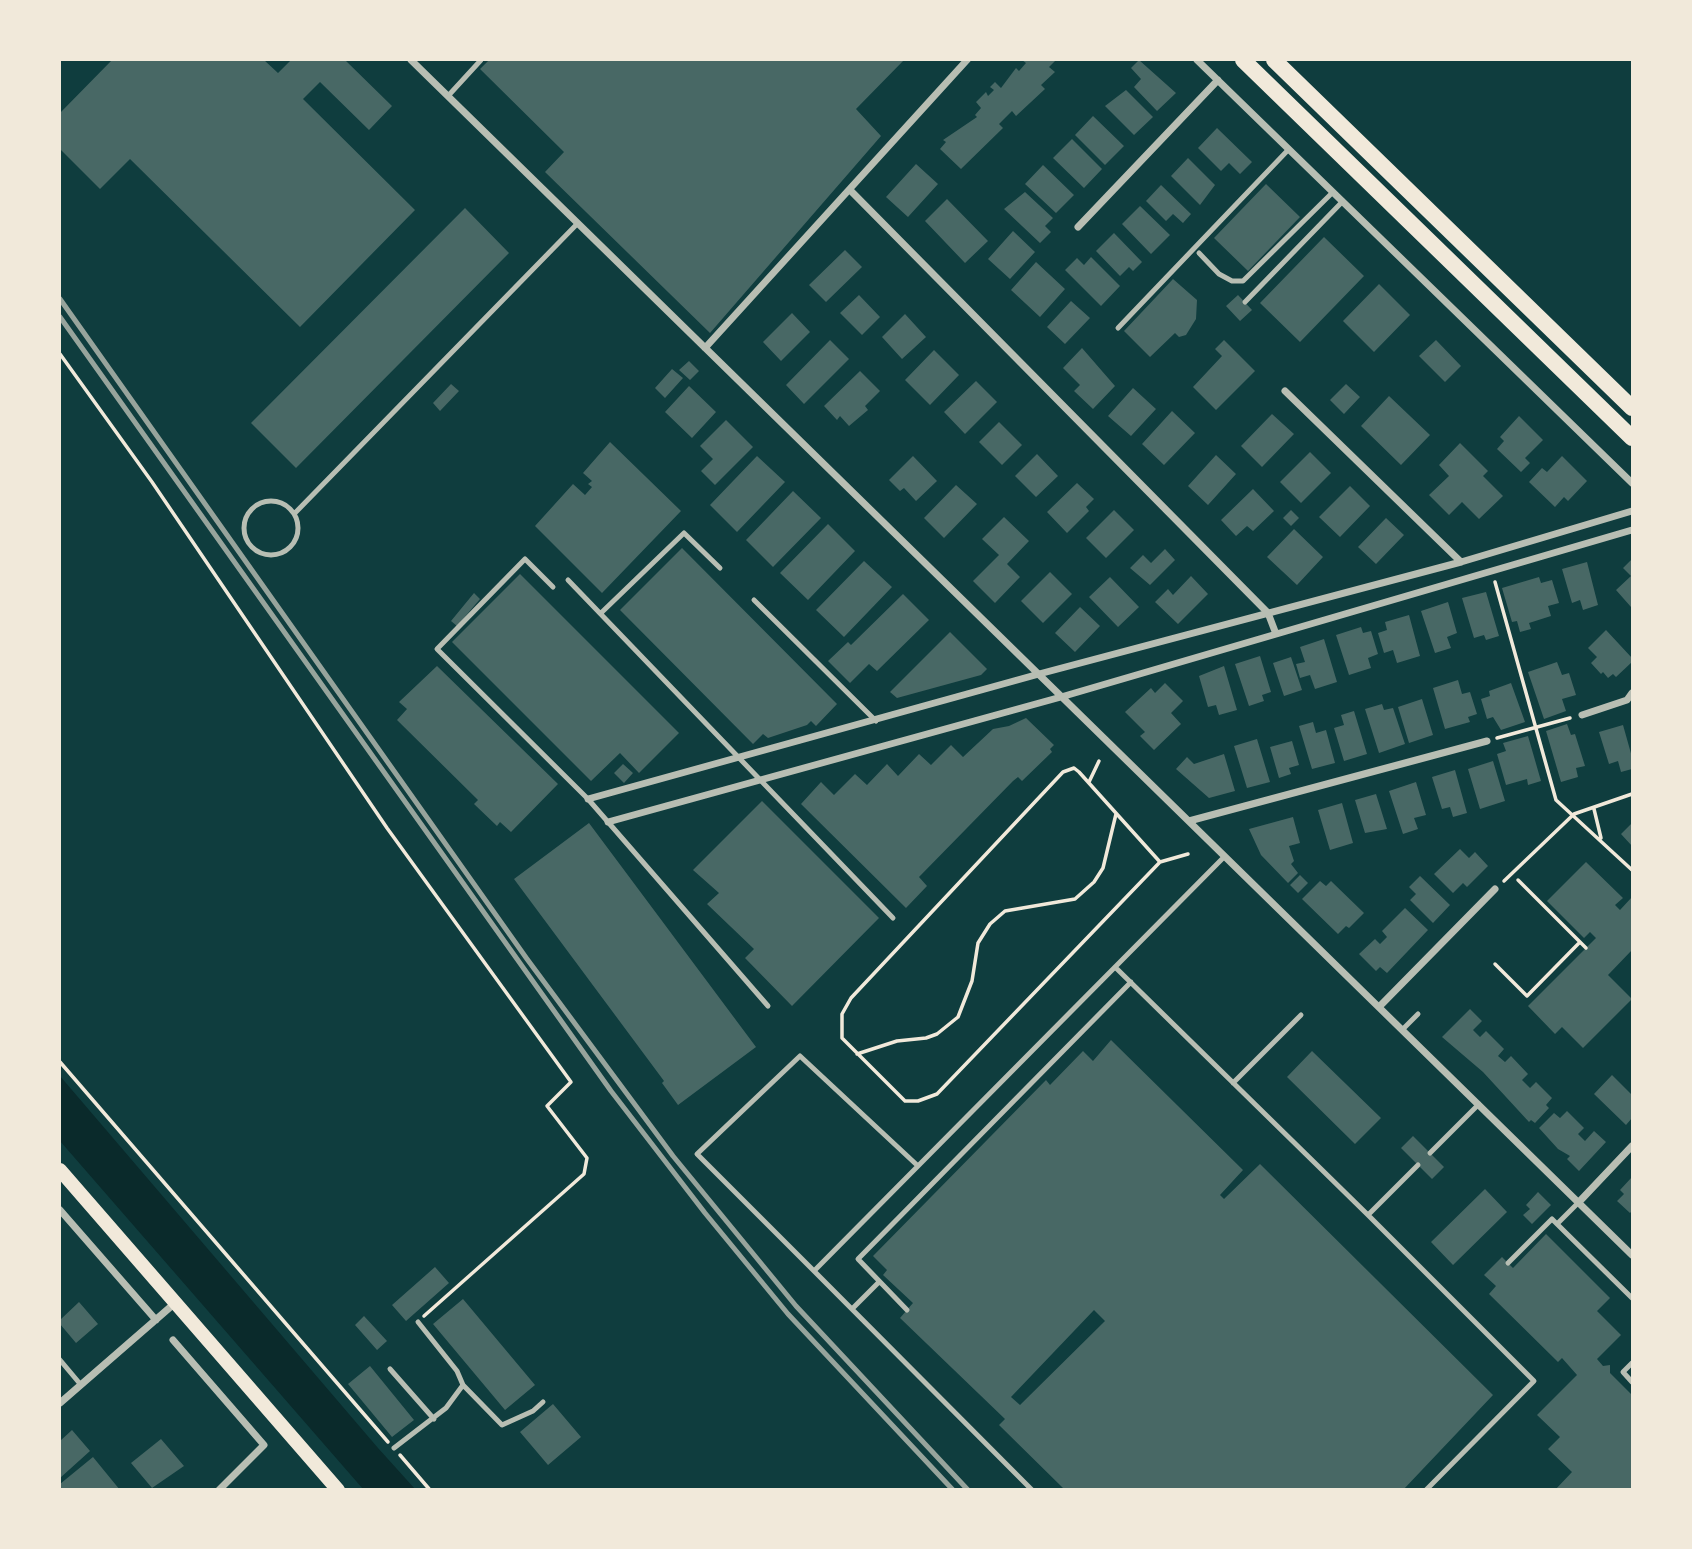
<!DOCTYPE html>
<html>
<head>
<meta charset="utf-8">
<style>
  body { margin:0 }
  #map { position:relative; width:1692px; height:1549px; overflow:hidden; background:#0f3d3e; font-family:Manrope,sans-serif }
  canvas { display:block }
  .frame { position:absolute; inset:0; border:61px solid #f1e9da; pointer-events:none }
</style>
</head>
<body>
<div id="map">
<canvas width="1692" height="1549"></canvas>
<div class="frame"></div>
</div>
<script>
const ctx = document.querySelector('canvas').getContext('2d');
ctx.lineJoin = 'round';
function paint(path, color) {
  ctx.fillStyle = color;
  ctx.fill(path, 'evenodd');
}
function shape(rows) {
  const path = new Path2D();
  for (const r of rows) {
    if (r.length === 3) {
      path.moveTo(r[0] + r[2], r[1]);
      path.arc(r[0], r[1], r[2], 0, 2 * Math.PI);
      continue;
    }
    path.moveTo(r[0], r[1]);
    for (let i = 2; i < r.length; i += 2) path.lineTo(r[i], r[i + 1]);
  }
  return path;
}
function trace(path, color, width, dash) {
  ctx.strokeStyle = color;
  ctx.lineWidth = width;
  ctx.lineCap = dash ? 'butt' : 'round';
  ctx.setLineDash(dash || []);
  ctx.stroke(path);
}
paint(shape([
  [60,1076,378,1448,415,1489,363,1489,60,1141]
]), '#0a2a2b');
paint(shape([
  [112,60,264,60,278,73,291,60,345,60,392,106,369,130,320,82,303,99,415,210,300,327,130,159,100,189,60,149,60,113],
  [489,60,904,60,856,109,881,136,710,333,545,172,564,152,480,69],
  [1022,60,1056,60,1049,67,1055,72,1041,85,1045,89,1016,116,1012,111,999,124,1003,128,961,169,940,149,946,142,943,140,977,117,975,115,981,108,976,102,986,92,988,96,994,90,990,87,995,82,1001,88,1016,68,1019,71,1026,63],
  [1139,60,1176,93,1157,111,1134,87,1141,79,1131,68],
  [1126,90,1153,117,1134,135,1105,106],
  [1093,116,1124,146,1105,165,1075,135],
  [1217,128,1252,162,1240,174,1229,163,1221,171,1198,148],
  [1072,139,1102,169,1084,188,1053,158],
  [1188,158,1215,185,1200,205,1171,176],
  [916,164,938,184,908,217,886,197],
  [1043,165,1074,195,1056,213,1025,184],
  [1266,184,1300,217,1248,271,1214,238],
  [1161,185,1191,214,1183,223,1173,214,1166,221,1146,201],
  [1025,192,1053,218,1045,226,1051,232,1040,243,1004,209],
  [947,199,988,241,965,263,925,221],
  [1140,206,1170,235,1151,254,1122,224],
  [465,208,509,253,296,468,251,423],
  [1013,231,1035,252,1010,279,988,259],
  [1114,233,1142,262,1133,271,1129,267,1120,276,1096,251],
  [1324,237,1364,276,1300,342,1260,303],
  [845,250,862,267,826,302,809,285],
  [1091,257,1120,286,1101,306,1065,270,1077,258,1084,265],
  [1036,262,1065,289,1040,317,1011,290],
  [1173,279,1197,300,1196,319,1186,335,1179,337,1175,333,1150,357,1124,331],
  [1379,284,1410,315,1374,352,1343,321],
  [859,295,880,317,862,335,840,313],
  [1238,295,1252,310,1240,321,1226,306],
  [1071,301,1090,318,1065,344,1047,327],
  [792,313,810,332,781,361,763,342],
  [905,314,926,337,902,359,882,337],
  [830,340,849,359,804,404,786,385],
  [1224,340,1255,371,1216,410,1193,387,1222,356,1215,349],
  [1436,340,1461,366,1445,382,1419,356],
  [1082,348,1115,386,1093,409,1074,391,1080,385,1063,368],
  [934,350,959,375,930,405,905,380],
  [689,361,699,371,690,380,679,370],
  [672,369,683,378,665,398,655,388],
  [860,371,880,391,865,406,868,410,849,426,840,416,837,420,824,406],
  [976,381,997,402,965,434,944,412],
  [451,384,459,391,440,411,433,403],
  [1346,384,1360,397,1344,414,1330,400],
  [689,386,716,412,692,438,665,412],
  [1133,388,1156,409,1131,436,1108,416],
  [1389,396,1430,435,1401,465,1361,426],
  [1172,411,1195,433,1164,465,1142,444],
  [1272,414,1294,434,1262,467,1241,446],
  [1519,416,1543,440,1525,458,1530,463,1521,472,1497,449,1504,441,1500,437],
  [726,420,753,447,715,485,701,471,713,459,700,446],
  [999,422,1022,445,1002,465,979,442],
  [610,442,681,511,602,593,535,526,573,484,585,495,592,487,588,484,592,481,583,473],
  [1460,443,1488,471,1483,476,1503,496,1479,519,1462,502,1449,515,1429,495,1449,476,1439,465],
  [1310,452,1331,473,1301,503,1280,482],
  [1037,454,1058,476,1036,497,1015,476],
  [1216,455,1236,474,1208,505,1188,486],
  [757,456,785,482,737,532,710,505],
  [913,456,937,481,916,501,904,488,900,491,889,480],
  [1562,456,1587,481,1568,501,1564,497,1555,507,1529,482,1542,468,1547,472],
  [1077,483,1094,499,1086,507,1089,511,1067,533,1047,512],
  [956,485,977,504,944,538,924,518],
  [1350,486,1370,506,1340,537,1319,517],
  [1253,489,1274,511,1253,531,1247,526,1236,536,1221,520],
  [793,491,821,518,773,567,746,540],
  [1114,510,1134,530,1106,558,1086,538],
  [1291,510,1299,518,1291,526,1283,518],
  [1004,517,1029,541,1007,564,1020,577,995,603,973,581,999,555,982,539],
  [1386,518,1404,535,1376,564,1358,547],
  [828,524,855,551,808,600,780,573],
  [1294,529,1323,557,1297,585,1267,557],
  [682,548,837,704,816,726,811,721,807,725,768,738,763,734,753,744,620,610],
  [1165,549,1175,560,1150,585,1130,568,1143,555,1151,563],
  [1632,559,1632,605,1631,607,1616,590,1631,576,1623,568],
  [864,561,892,587,844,637,816,610],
  [1587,562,1598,605,1583,610,1580,600,1572,603,1562,569],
  [1050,572,1072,594,1043,623,1021,601],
  [520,574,679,733,639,773,620,753,591,781,452,642],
  [1191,576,1208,594,1178,624,1155,602,1168,589,1173,595],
  [1110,577,1139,607,1118,627,1089,597],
  [1539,577,1541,583,1552,580,1559,603,1548,606,1551,616,1529,623,1531,629,1520,632,1517,621,1512,622,1502,588],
  [1486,592,1499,636,1486,640,1484,635,1474,638,1462,598],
  [474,593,480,599,457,626,451,621],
  [903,594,929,620,877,671,869,664,850,683,828,661,848,642,851,645],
  [1448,602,1457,633,1447,637,1451,648,1435,653,1421,611],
  [1080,607,1100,626,1075,652,1055,633],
  [1409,615,1420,656,1397,663,1393,650,1384,653,1378,633,1387,630,1385,622],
  [1361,627,1363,633,1371,631,1378,654,1368,658,1371,668,1349,675,1336,635],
  [1606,630,1632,658,1632,662,1616,677,1613,674,1608,678,1603,672,1601,674,1591,663,1597,657,1588,648],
  [950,632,987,669,981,675,897,698,890,692],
  [1324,639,1337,682,1315,689,1310,675,1300,678,1296,664,1305,662,1300,647],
  [1260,656,1271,692,1262,695,1264,701,1249,706,1235,664],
  [1291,657,1302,690,1284,696,1273,663],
  [1557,662,1562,675,1569,673,1576,695,1562,699,1566,711,1544,719,1528,672],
  [437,666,558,784,511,832,500,822,497,826,474,804,478,800,397,720,407,709,399,702],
  [1224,666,1237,710,1219,715,1216,705,1208,707,1199,676],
  [1458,680,1462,694,1470,692,1477,714,1468,717,1470,722,1445,729,1433,688],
  [1165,683,1183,701,1171,713,1181,724,1154,750,1140,736,1145,732,1125,712,1151,688,1155,693],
  [1511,683,1525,722,1501,730,1493,717,1487,719,1481,699,1490,696,1489,691],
  [1422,699,1433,735,1409,743,1398,707],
  [1382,704,1384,710,1393,708,1405,744,1379,753,1365,709],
  [1354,711,1367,754,1344,761,1334,728,1344,725,1341,715],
  [1026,718,1054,745,1050,749,1052,752,1022,781,1018,777,1013,781,919,877,927,886,906,908,801,804,821,782,834,795,855,774,867,785,887,764,898,776,919,754,931,765,951,745,963,757,993,729,1009,726],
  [1313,722,1316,733,1326,730,1335,763,1312,769,1299,726],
  [1567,724,1571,735,1575,734,1585,766,1576,768,1578,777,1561,782,1546,731],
  [1623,725,1632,757,1632,769,1621,772,1618,761,1609,764,1599,732],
  [1528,736,1541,781,1528,785,1527,779,1506,785,1497,754,1506,751,1503,743],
  [1257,739,1270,782,1247,788,1234,746],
  [1292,741,1299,765,1289,768,1291,774,1279,778,1270,747],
  [1224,754,1235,791,1209,798,1176,769,1187,757,1194,764],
  [1493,761,1505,801,1480,809,1468,769],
  [623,764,633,773,624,783,614,773],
  [1455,770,1467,813,1453,817,1450,807,1442,809,1432,777],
  [1416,782,1426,815,1414,818,1418,829,1403,834,1389,791],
  [1376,794,1387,829,1365,833,1355,800],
  [762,801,879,918,792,1006,745,958,754,949,707,904,719,893,693,870],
  [1342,803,1353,843,1330,850,1318,810],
  [1293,817,1300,843,1289,846,1294,861,1291,864,1298,873,1288,883,1261,855,1249,829],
  [589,823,756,1047,678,1105,662,1083,664,1081,514,879],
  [1632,823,1632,846,1621,834],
  [1460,849,1469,858,1475,852,1488,866,1467,887,1463,883,1453,893,1434,874],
  [1586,862,1623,898,1615,905,1620,910,1632,897,1632,950,1608,975,1632,999,1583,1048,1562,1027,1555,1034,1528,1006,1596,938,1590,932,1584,938,1547,901],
  [1300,875,1308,883,1298,893,1290,885],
  [1420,876,1450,905,1433,923,1410,900,1416,894,1409,887],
  [1320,881,1326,886,1331,881,1364,913,1349,928,1346,926,1338,934,1302,899],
  [1405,908,1428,930,1387,973,1380,967,1376,971,1359,954,1375,939,1380,944,1387,937,1382,931],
  [1470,1009,1482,1021,1473,1030,1480,1037,1486,1031,1504,1049,1498,1056,1505,1062,1511,1056,1528,1074,1522,1080,1530,1088,1536,1082,1552,1098,1546,1105,1549,1108,1535,1123,1531,1120,1529,1122,1483,1072,1442,1037],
  [1111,1040,1243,1170,1220,1195,1224,1199,1260,1164,1493,1395,1403,1490,1065,1490,999,1425,1005,1419,900,1318,913,1303,883,1275,887,1270,873,1256,1046,1080,1050,1085,1083,1051,1093,1061],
  [1094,1310,1105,1321,1020,1405,1011,1397],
  [1312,1051,1381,1118,1355,1144,1287,1077],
  [1612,1075,1632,1095,1632,1118,1626,1125,1594,1094],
  [1567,1111,1584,1128,1578,1134,1585,1141,1594,1131,1606,1142,1579,1171,1567,1159,1570,1156,1558,1149,1539,1128,1554,1113,1560,1118],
  [1413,1136,1444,1167,1432,1179,1401,1148],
  [1632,1177,1632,1211,1630,1213,1617,1201,1624,1194,1620,1190],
  [1485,1189,1507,1212,1453,1265,1431,1242],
  [1538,1192,1551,1205,1532,1224,1523,1215,1530,1209,1526,1205],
  [1546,1234,1610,1298,1597,1311,1621,1335,1597,1359,1603,1366,1610,1365,1610,1373,1632,1395,1632,1490,1555,1490,1572,1472,1548,1449,1560,1437,1537,1415,1577,1375,1562,1358,1558,1362,1489,1294,1496,1286,1484,1275,1502,1257,1513,1268],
  [435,1267,449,1283,406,1321,392,1305],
  [463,1299,535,1385,505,1410,433,1324],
  [79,1302,98,1324,76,1343,60,1324,60,1320],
  [364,1316,387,1341,377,1350,355,1325],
  [370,1366,414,1420,392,1437,348,1384],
  [553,1404,581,1437,548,1465,520,1432],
  [72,1430,90,1451,60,1478,60,1441],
  [161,1439,184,1466,152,1488,131,1463],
  [93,1457,120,1490,60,1490,60,1484]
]), '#486865');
trace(shape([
  [60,354,152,482,387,828,571,1082,547,1106,587,1158,584,1174,424,1316],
  [1495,582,1556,800,1632,870],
  [1497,738,1570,718],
  [1089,782,1099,761],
  [1594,809,1601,838],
  [1160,862,1079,772,1074,768,1063,772,851,998,842,1014,842,1038,905,1101,918,1101,937,1094,1160,862,1188,854],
  [1518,880,1586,948],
  [1504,881,1574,814,1632,794],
  [1495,964,1527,996,1580,942],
  [857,1054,897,1041,926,1038,937,1034,958,1017,972,981,978,943,990,924,1005,911,1075,899,1094,882,1103,868,1116,814],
  [60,1062,388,1442],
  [400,1455,430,1490]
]), '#f1e9da', 3.5);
trace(shape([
  [448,96,481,60],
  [1199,253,1219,274,1232,281,1243,281,1333,192],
  [1245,302,1343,201],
  [1118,328,1289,149],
  [271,528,27],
  [294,514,578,223],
  [568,580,893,918],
  [553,587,525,559,437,649,588,799,768,1006],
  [754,600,876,721],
  [601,613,684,533,720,568],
  [1115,967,1368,1215],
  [1402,1030,1418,1014],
  [1233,1083,1301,1015],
  [1430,1153,1479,1104],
  [1418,1165,1368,1215,1534,1381,1426,1490],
  [918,1166,800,1056,697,1154,814,1271,918,1166,1225,856],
  [1579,1202,1557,1224,1632,1298],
  [1508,1263,1552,1219,1557,1224],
  [814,1271,1032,1490],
  [852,1309,879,1282],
  [907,1310,858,1259,1131,982],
  [60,1360,81,1385],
  [1632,1363,1623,1372,1632,1382],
  [390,1369,434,1419],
  [463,1385,502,1425,533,1411,543,1402],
  [394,1448,446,1408,463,1385,457,1371,418,1322]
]), '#b8beb3', 5);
trace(shape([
  [411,60,1632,1255],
  [1197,60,1632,483],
  [850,190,1268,613,1276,634],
  [1078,227,1218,80],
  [705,348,967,60],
  [1285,391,1461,562],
  [1582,715,1627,700,1632,693],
  [588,799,1039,674,1461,562,1632,511],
  [1189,821,1487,741],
  [608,822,1061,697,1632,530],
  [1379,1007,1495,889],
  [1579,1202,1632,1146],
  [60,1210,156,1320],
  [173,1340,264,1445,219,1490],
  [60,1403,175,1303]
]), '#b8beb3', 7);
trace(shape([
  [60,1170,338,1490]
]), '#f1e9da', 14);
trace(shape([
  [1243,60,1632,438],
  [1274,60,1632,408]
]), '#f1e9da', 16);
trace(shape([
  [60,299,527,959,673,1156,796,1306,968,1490],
  [60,317,611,1091,705,1213,788,1314,953,1490]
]), '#97a49c', 5);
</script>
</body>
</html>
